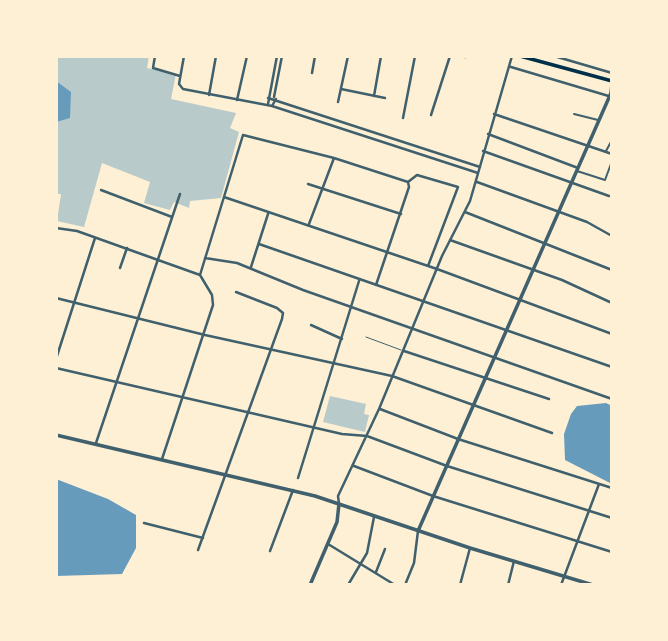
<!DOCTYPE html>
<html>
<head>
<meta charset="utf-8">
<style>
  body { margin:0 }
  #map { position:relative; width:668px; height:641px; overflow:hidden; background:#fdf0d5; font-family:"Source Sans 3",sans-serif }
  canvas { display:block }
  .frame { position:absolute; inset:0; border:58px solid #fdf0d5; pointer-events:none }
</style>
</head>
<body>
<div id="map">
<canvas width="668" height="641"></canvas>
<div class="frame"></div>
</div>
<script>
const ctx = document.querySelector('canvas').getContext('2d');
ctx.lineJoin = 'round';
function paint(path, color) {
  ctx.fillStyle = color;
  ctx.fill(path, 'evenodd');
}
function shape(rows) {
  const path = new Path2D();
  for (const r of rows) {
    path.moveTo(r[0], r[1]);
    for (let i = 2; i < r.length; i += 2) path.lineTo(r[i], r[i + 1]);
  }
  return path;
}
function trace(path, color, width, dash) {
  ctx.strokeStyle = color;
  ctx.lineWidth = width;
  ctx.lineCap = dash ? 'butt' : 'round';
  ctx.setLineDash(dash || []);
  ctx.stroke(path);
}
paint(shape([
  [56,56,149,56,147,68,176,74,171,99,236,113,230,128,239,132,221,198,190,201,189,208,174,202,170,210,144,203,150,182,102,163,84,227,57,221,61,194,56,194],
  [330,396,366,404,364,414,369,415,365,432,323,422]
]), '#b9caca');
paint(shape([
  [56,81,71,92,70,118,56,122],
  [606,403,612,406,612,484,565,460,564,434,571,414,577,406],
  [56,479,108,499,136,515,136,548,122,574,56,576]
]), '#669bbc');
trace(shape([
  [366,337,401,350]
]), '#3f606c', 1);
trace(shape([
  [574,114,598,120],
  [606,151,612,140],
  [577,171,605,180,612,161]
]), '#3f606c', 2);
trace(shape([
  [155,56,153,68,180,76],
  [184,56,179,84,183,89,272,106,276,99],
  [455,56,466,57],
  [554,56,612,73],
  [511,67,612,97],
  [312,73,315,56],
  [341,89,385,98],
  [209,95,216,56],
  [374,96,381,56],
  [274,97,282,56],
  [268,98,480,167],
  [237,100,247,56],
  [338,102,348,56],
  [268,104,277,56],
  [272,106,478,173],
  [494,114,612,154],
  [431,115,450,56],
  [403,118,415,56],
  [488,134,578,168],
  [483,151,609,196],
  [408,182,417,175,458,187,428,266],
  [477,182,587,222,612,236],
  [308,184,401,214],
  [101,190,172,217],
  [224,197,437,269,612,334],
  [465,212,612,270],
  [309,224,334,158],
  [56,228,77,231,200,275],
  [450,240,562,280,612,303],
  [259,244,612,367],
  [205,258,237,263,303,290,612,399],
  [251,267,268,214],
  [120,268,127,248],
  [200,275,243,135,334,158,408,182],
  [376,285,409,187,408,182],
  [56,298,205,335,392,376,552,433],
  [311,325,342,339],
  [404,351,549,399],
  [56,359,95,238],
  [56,368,342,434,367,436,447,466,612,518],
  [380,409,458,439,612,488],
  [96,443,180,194],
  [162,459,213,305,212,295,200,275],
  [354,466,433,496,612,552],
  [298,478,359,281],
  [339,504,338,496,379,409,442,256,470,201,512,56],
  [144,523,203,538],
  [328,544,395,585],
  [198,550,282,319,283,313,277,308,236,292],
  [270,551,293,490],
  [376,572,385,549],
  [348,585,367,553,374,517],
  [405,585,414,563,418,531],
  [460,585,470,548],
  [508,585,514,561],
  [561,585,599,484]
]), '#3f606c', 2.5);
trace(shape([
  [56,435,315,496,470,548,593,585],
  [418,531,611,93,612,84],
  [310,585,337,522,339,504]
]), '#3f606c', 3.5);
trace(shape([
  [520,56,612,81]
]), '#003049', 3.5);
</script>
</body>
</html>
